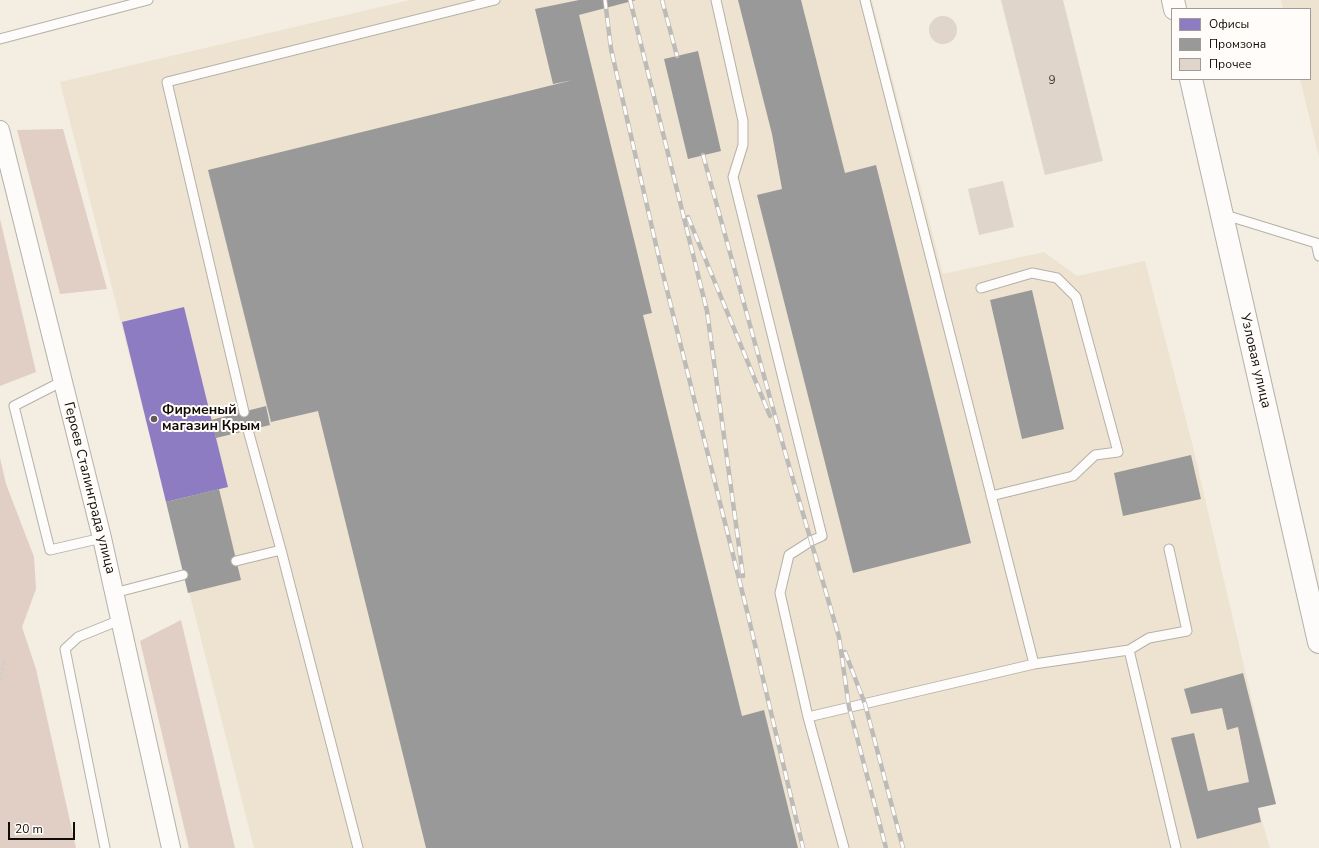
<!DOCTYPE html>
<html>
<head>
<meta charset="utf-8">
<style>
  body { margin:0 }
  #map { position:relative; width:1319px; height:848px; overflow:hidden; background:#f3ede2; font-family:"Nunito Sans",sans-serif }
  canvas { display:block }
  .legend { position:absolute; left:1171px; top:8px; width:140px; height:72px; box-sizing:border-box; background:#fffcf9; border:1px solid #9f9c98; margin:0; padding:5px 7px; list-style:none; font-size:12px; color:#100c07 }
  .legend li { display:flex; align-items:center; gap:8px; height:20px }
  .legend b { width:20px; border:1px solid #9f9c98 }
  .scale { position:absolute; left:8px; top:822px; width:67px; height:18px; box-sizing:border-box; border:2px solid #100c07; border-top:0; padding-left:5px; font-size:12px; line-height:14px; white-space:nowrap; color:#100c07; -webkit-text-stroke:3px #fffcf9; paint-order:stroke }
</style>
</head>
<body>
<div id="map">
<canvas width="1319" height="848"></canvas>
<ul class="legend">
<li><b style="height:11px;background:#8e7cc3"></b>Офисы</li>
<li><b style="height:11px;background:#999"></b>Промзона</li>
<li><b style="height:11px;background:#dfd5cb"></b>Прочее</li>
</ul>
<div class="scale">20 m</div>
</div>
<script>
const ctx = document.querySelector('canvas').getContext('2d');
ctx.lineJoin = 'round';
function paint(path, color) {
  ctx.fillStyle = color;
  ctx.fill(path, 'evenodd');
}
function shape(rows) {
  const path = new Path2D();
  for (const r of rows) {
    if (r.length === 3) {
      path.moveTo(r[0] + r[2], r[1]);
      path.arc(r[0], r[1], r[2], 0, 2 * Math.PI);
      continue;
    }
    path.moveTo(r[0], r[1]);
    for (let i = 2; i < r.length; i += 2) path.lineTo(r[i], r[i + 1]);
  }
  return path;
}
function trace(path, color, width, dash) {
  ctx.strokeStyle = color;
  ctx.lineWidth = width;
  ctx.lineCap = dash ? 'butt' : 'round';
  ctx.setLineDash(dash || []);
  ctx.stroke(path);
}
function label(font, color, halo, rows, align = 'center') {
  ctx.font = font + ' "Nunito Sans",sans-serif';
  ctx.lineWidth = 4;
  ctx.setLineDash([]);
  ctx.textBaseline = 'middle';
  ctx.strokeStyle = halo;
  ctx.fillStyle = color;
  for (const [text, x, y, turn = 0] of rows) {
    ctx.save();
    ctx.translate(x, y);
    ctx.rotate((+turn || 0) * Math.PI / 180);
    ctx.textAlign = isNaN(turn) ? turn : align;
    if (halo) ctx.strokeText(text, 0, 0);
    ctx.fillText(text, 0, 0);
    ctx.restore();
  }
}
paint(shape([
  [410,0,872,0,943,274,1044,252,1077,276,1145,261,1193,447,1276,804,1258,808,1270,848,254,848,60,82],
  [1281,0,1319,0,1319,157,1300,79,1310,79,1310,9,1283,9]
]), '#ede3d0');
paint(shape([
  [63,129,107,289,60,294,17,130],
  [0,219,36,372,0,386],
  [0,458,6,484,34,557,36,589,22,627,36,669,76,848,0,848],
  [181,620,235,848,189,848,140,641]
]), '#e1cec5');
paint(shape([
  [184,307,228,487,166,502,122,322]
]), '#8e7cc3');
paint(shape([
  [579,0,636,0,579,15,652,313,643,315,742,716,764,710,798,848,426,848,318,411,271,422,208,170,573,80,553,84,535,9],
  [738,0,801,0,845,173,876,165,971,543,853,573,757,195,782,189,772,134],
  [698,51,721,151,688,159,664,59],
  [1032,290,1064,429,1022,439,990,300],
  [266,406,270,425,216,438,211,420],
  [1191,455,1201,499,1123,516,1114,473],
  [219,489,241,580,188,593,166,502],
  [1243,673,1276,804,1258,808,1261,822,1197,839,1171,738,1194,733,1208,791,1249,782,1238,727,1227,730,1222,708,1191,714,1184,689]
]), '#999');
paint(shape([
  [1001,0,1063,0,1103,161,1045,175],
  [943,30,14],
  [1003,181,1014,227,979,235,968,189]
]), '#dfd5cb');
const lane = shape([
  [716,0,743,121,743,145,733,177,822,536,811,541,789,555,780,593,808,717],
  [0,39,148,0],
  [1222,214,1316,243,1319,256],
  [981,288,1032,273,1057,278,1076,297,1118,452,1095,455,1073,476,991,496],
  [63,381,14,406,50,550,102,538],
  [244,412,167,82,495,0],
  [248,430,281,550],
  [236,561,281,550,358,848],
  [114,593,183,575],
  [1129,650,1149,638,1187,631,1169,549],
  [1034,664,1129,650,1176,848],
  [105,848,65,649,78,637,120,620],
  [844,848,808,717,1034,664,865,0]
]);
const street = shape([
  [0,130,102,538,171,848]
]);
const secondary = shape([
  [1173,0,1175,9],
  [1191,79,1319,642]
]);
trace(lane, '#b5b1a9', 11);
trace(street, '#b5b1a9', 20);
trace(secondary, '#b5b1a9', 24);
trace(shape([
  [0,680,5,659]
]), '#cfceca', 2.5, [3, 2]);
trace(lane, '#fdfcfb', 9);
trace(street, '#fdfcfb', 18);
trace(secondary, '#fdfcfb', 22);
const rail = shape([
  [605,0,611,49,659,258,748,615,803,848],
  [630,0,707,311,743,576],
  [662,0,677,56],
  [703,155,785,452,839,637,849,707,886,848],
  [688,217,770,416],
  [845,652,865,704,903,848]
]);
trace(rail, '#bdbbb8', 4.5);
trace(rail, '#fffcf9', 3, [9]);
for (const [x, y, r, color] of [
  [154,419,4,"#5f5b54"]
]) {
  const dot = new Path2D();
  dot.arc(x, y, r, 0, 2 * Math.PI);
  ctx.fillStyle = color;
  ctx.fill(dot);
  trace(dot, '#fffcf9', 1.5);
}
label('12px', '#443e38', null, [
  ["9",1052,81]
]);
label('14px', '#100c07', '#fffcf9', [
  ["Узловая улица",1255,361,77],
  ["Героев Сталинграда улица",89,488,76]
]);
label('bold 14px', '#100c07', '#fffcf9', [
  ["Фирменый",162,411],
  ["магазин Крым",162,427]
], 'left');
</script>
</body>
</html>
